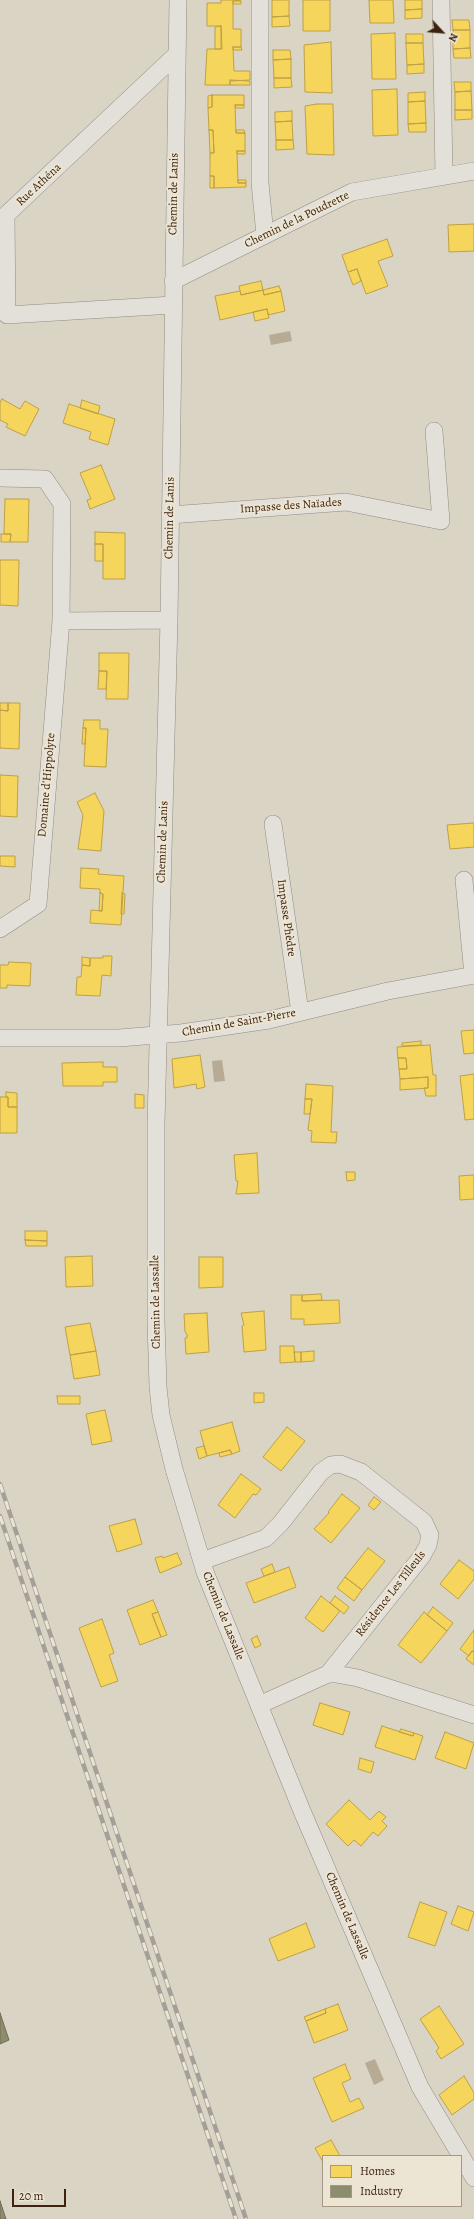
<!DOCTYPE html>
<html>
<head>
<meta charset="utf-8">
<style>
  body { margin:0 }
  #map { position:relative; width:474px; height:2219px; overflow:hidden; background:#dad4c5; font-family:Alegreya,serif }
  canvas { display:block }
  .legend { position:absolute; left:322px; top:2155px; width:140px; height:52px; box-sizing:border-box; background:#ece5d4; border:1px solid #a69785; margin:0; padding:5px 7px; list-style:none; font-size:12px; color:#3d230f }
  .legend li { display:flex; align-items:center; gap:8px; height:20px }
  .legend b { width:20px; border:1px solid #a69785 }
  .north { position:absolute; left:422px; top:12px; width:40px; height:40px; -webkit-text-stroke:3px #ece5d4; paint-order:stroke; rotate:116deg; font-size:11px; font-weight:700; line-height:16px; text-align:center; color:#3d230f }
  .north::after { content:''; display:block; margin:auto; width:14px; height:18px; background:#3d230f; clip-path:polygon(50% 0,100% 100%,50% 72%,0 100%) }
  .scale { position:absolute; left:12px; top:2189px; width:54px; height:18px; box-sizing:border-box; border:2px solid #3d230f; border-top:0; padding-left:5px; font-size:12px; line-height:14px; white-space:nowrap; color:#3d230f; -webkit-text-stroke:3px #ece5d4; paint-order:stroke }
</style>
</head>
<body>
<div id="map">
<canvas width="474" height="2219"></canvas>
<ul class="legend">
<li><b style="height:11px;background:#f6d55c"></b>Homes</li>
<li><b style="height:11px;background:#8c8c6e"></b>Industry</li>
</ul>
<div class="north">N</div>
<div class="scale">20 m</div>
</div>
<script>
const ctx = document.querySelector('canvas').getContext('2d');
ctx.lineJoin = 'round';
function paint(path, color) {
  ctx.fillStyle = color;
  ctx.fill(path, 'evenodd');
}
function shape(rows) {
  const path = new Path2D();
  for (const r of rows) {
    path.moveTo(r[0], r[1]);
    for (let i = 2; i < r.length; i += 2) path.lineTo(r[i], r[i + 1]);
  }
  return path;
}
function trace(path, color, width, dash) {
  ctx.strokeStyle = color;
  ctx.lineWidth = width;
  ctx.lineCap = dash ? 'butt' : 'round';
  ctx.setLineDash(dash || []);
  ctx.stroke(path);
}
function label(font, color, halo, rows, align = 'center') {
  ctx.font = font + ' Alegreya,serif';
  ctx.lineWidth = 4;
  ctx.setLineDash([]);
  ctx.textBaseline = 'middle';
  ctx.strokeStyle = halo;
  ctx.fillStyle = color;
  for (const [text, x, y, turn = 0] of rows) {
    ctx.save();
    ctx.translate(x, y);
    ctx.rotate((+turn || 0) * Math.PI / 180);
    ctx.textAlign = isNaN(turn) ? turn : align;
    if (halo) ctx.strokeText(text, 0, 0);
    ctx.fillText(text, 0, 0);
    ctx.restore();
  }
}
paint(shape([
  [290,331,292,341,271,345,269,335],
  [222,1060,225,1081,214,1082,212,1061],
  [375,2059,384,2080,374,2085,365,2063]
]), '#b8ab96');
const homes = shape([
  [221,0,241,0,233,1,233,29,241,29,241,47,233,47,234,71,250,71,250,80,230,81,230,85,205,85,207,49,221,49,221,26,207,26,207,3,221,3,221,0],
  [272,0,289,0,289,16,272,17,272,0],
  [303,0,330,0,330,31,303,31,303,0],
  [369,0,393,0,394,23,370,23,369,0],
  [405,0,422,0,422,9,405,10,405,0],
  [233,1,241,1,241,4,233,4,233,1],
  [422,9,422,18,405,19,405,10,422,9],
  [289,16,290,26,272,27,272,17,289,16],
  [452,20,469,20,470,30,453,30,452,20],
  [221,26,222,49,215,49,215,27,221,26],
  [453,30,470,30,470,48,453,49,453,30],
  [395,33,396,79,372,79,371,34,395,33],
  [406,34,423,34,423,43,406,43,406,34],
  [331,42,332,93,305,92,304,45,331,42],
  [406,43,423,43,424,64,407,65,406,43],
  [233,47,241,47,242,50,233,50,233,47],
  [470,48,471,58,454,58,453,49,470,48],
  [273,50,290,50,291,59,273,60,273,50],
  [291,59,291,78,274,78,273,60,291,59],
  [424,64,424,73,407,74,407,65,424,64],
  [274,78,291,78,292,87,274,88,274,78],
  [230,80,250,81,250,85,230,85,230,80],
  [454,82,471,82,471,91,455,92,454,82],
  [397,89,398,135,373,136,372,90,397,89],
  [471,91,472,110,455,110,455,92,471,91],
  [425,92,425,101,408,102,408,93,425,92],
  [212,95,212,107,208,108,208,96,212,95],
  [212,95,244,95,244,105,235,105,236,133,245,133,245,151,237,151,238,183,246,183,246,187,214,188,214,176,210,176,210,153,214,153,213,130,209,130,208,108,212,107,212,95],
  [425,101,426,123,408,124,408,102,425,101],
  [317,104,333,104,334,155,307,154,305,106,317,104],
  [235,105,244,105,244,108,236,108,235,105],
  [455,110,472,110,472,119,455,120,455,110],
  [292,111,292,121,275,122,275,112,292,111],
  [292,121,293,140,276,140,275,122,292,121],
  [426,123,426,132,409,132,408,124,426,123],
  [209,130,213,130,214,153,210,153,209,130],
  [236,130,244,130,245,133,236,133,236,130],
  [276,140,293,140,294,149,276,150,276,140],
  [237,151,245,151,245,154,237,154,237,151],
  [210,176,214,176,214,188,210,188,210,176],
  [238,180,246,180,246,183,238,183,238,180],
  [474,224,474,251,449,252,448,225,474,224],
  [387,239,393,256,378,261,388,286,366,294,357,269,348,272,342,255,387,239],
  [357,269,361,281,353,285,348,272,357,269],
  [261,281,263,290,241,295,239,286,261,281],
  [279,286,281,291,264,295,263,290,279,286],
  [263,290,264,295,281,291,285,311,268,315,267,309,220,320,215,296,240,291,241,295,263,290],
  [267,309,269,318,255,321,253,312,267,309],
  [2,399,20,409,25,401,39,409,25,436,6,427,8,424,0,420,0,403,2,399],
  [82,400,100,406,98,414,80,408,82,400],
  [69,404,115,419,108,445,89,439,91,432,63,423,69,404],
  [101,465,115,499,90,509,87,500,91,499,80,473,101,465],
  [5,499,29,499,28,542,10,542,11,534,4,534,5,499],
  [95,532,125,533,125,579,103,579,103,544,95,544,95,532],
  [1,534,11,534,10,542,1,542,1,534],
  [95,544,103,544,103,561,95,561,95,544],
  [0,560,19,560,18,606,0,605,0,560],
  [99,653,129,653,128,699,106,699,107,671,99,671,99,653],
  [99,671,107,671,106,689,98,689,99,671],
  [0,703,8,703,8,711,0,710,0,703],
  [8,703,20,703,19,749,0,748,0,710,8,711,8,703],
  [84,720,100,720,100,729,108,729,106,767,84,766,86,728,83,728,84,720],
  [83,728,86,728,85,744,82,744,83,728],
  [0,775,18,776,17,817,0,816,0,775],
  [95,793,104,811,101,851,78,849,83,815,77,802,95,793],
  [474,823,474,847,450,849,447,825,474,823],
  [0,856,15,856,15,867,0,866,0,856],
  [81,868,99,869,98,874,124,876,121,925,90,923,91,910,102,911,103,894,100,893,100,889,80,888,81,868],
  [100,893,103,894,102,911,99,911,100,893],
  [122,893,125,894,124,914,121,914,122,893],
  [103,956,112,956,111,976,102,975,100,996,76,995,77,977,81,977,82,965,90,966,90,958,103,958,103,956],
  [82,957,90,958,90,966,82,965,82,957],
  [9,962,31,963,30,986,7,985,7,988,0,988,0,965,8,965,9,962],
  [474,1030,474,1053,464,1054,461,1031,474,1030],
  [421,1041,421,1045,402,1046,402,1043,421,1041],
  [430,1045,433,1075,436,1075,436,1096,426,1096,424,1088,428,1088,428,1077,400,1079,399,1069,407,1069,406,1058,398,1058,397,1047,430,1045],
  [200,1055,205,1087,197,1089,196,1084,174,1088,172,1059,200,1055],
  [398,1058,406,1058,407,1069,399,1069,398,1058],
  [103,1062,103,1067,117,1067,117,1082,103,1082,103,1086,63,1086,62,1063,103,1062],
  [474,1074,474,1119,465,1120,460,1076,474,1074],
  [428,1077,428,1088,400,1090,400,1079,428,1077],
  [306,1084,333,1086,331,1132,337,1132,336,1143,311,1142,312,1131,308,1130,312,1099,305,1099,306,1084],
  [6,1092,17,1093,17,1107,8,1107,8,1097,6,1097,6,1092],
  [135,1094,144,1095,144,1108,135,1108,135,1094],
  [0,1097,8,1097,8,1107,17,1107,17,1133,0,1133,0,1097],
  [305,1099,312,1099,310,1114,304,1114,305,1099],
  [257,1153,259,1193,236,1194,238,1181,236,1181,234,1155,257,1153],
  [346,1172,355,1172,355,1180,347,1181,346,1172],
  [474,1175,474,1199,460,1200,459,1176,474,1175],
  [25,1231,47,1231,47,1241,25,1240,25,1231],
  [25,1240,47,1241,47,1246,26,1246,25,1240],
  [92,1256,93,1286,66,1287,65,1257,92,1256],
  [199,1257,223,1257,223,1287,199,1288,199,1257],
  [321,1294,322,1300,302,1301,302,1295,321,1294],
  [291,1295,302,1295,302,1301,339,1300,340,1323,304,1325,304,1319,291,1319,291,1295],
  [264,1311,266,1350,244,1352,242,1326,244,1325,241,1313,264,1311],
  [207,1313,209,1352,186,1354,185,1338,187,1338,187,1334,185,1332,184,1314,207,1313],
  [90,1323,96,1351,70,1355,65,1327,90,1323],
  [280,1346,294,1346,295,1362,280,1363,280,1346],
  [96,1351,100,1375,74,1379,70,1355,96,1351],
  [314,1351,314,1361,301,1362,301,1352,314,1351],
  [294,1352,301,1352,301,1362,295,1362,294,1352],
  [254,1393,264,1393,264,1402,254,1403,254,1393],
  [57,1396,80,1396,80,1404,58,1404,57,1396],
  [105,1410,112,1441,92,1445,86,1414,105,1410],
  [232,1422,240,1451,232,1454,230,1450,207,1456,200,1431,232,1422],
  [287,1427,305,1441,281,1471,263,1457,287,1427],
  [204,1446,207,1456,199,1459,196,1448,204,1446],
  [230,1450,232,1454,220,1457,219,1453,230,1450],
  [241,1474,261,1489,256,1495,253,1494,235,1518,218,1505,241,1474],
  [342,1494,360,1508,331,1543,314,1529,329,1513,328,1512,342,1494],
  [374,1497,381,1502,374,1510,368,1505,374,1497],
  [135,1519,142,1544,117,1552,109,1526,135,1519],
  [368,1548,385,1561,362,1590,345,1577,368,1548],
  [177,1553,182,1564,160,1573,155,1558,162,1556,163,1558,177,1553],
  [459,1560,474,1571,474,1579,458,1599,440,1584,459,1560],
  [272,1564,275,1572,264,1576,261,1569,272,1564],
  [289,1567,296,1587,254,1603,246,1583,289,1567],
  [345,1577,362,1590,354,1601,337,1588,345,1577],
  [321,1596,340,1611,323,1632,305,1618,321,1596],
  [335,1596,349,1607,344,1614,330,1603,335,1596],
  [153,1600,158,1612,152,1614,161,1637,140,1645,127,1610,153,1600],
  [433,1607,453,1623,447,1631,427,1615,433,1607],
  [158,1612,167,1635,161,1637,152,1614,158,1612],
  [424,1612,447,1631,421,1663,398,1645,424,1612],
  [102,1619,114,1653,109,1655,118,1681,101,1687,79,1628,102,1619],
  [474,1630,474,1652,472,1651,469,1656,460,1649,474,1630],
  [257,1636,261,1645,255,1648,251,1639,257,1636],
  [472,1651,474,1652,474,1665,466,1659,472,1651],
  [320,1703,350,1712,343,1735,313,1725,320,1703],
  [382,1726,413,1736,414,1733,423,1736,415,1760,375,1747,382,1726],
  [401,1729,414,1733,413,1736,399,1732,401,1729],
  [445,1732,474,1743,466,1769,435,1758,445,1732],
  [360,1758,374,1762,371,1773,358,1769,360,1758],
  [349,1800,370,1820,379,1811,386,1817,382,1821,387,1826,378,1836,373,1832,361,1846,354,1840,348,1846,326,1824,349,1800],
  [420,1902,447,1912,435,1946,408,1937,420,1902],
  [458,1906,474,1912,468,1931,451,1924,458,1906],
  [306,1923,315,1947,278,1961,269,1939,306,1923],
  [338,2004,348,2030,314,2043,306,2021,326,2013,325,2009,338,2004],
  [439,2006,464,2044,441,2059,436,2051,439,2048,420,2019,439,2006],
  [325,2009,326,2013,306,2021,304,2017,325,2009],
  [345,2064,351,2079,342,2083,350,2102,359,2098,364,2108,332,2122,313,2078,345,2064],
  [464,2076,474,2093,474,2099,452,2115,439,2095,464,2076],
  [331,2140,340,2156,323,2156,323,2162,315,2148,331,2140]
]);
paint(homes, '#f6d55c');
trace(homes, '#bea045', 1);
const industry = shape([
  [0,2013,9,2040,0,2044,0,2013],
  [0,2201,6,2219,0,2219,0,2201]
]);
paint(industry, '#8c8c6e');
trace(industry, '#746c52', 1);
const minor = shape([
  [178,0,169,620,156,1123,156,1321,158,1387,161,1415,174,1469,205,1572,302,1811,420,2087,461,2156],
  [260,0,260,183,265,235],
  [441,0,444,176],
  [173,281,352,192,474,171],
  [173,305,7,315,6,215,177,54],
  [0,478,45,479,62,504,61,621,38,904,0,929],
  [170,515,346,502,441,521,434,431],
  [61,621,169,620],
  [273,824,300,1012],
  [464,880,473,975],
  [0,1038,119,1038,181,1033,269,1020,388,991,474,975],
  [202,1561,266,1538,281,1523,321,1472,331,1465,340,1464,361,1472,424,1522,430,1535,428,1545,422,1556,328,1674],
  [259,1705,328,1674,336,1674,358,1678,474,1715],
  [461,2156,474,2178]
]);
trace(minor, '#928b80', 18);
trace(minor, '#e2e0d9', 17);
const rail = shape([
  [0,1484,246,2219],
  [0,1516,236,2219]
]);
trace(rail, '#a49f98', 4.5);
trace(rail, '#ece5d4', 3, [9]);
label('12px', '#3d230f', '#ece5d4', [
  ["Rue Athéna",39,185,-43],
  ["Chemin de Lanis",174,194,-89],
  ["Chemin de la Poudrette",297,220,-26],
  ["Impasse des Naïades",291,506,-4],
  ["Chemin de Lanis",170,518,-89],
  ["Domaine d'Hippolyte",47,785,-85],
  ["Chemin de Lanis",163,842,-88],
  ["Impasse Phèdre",286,918,82],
  ["Chemin de Saint-Pierre",239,1023,-10],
  ["Chemin de Lassalle",156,1302,-91],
  ["Résidence Les Tilleuls",391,1594,-52],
  ["Chemin de Lassalle",223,1616,68],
  ["Chemin de Lassalle",347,1916,67]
]);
</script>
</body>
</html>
